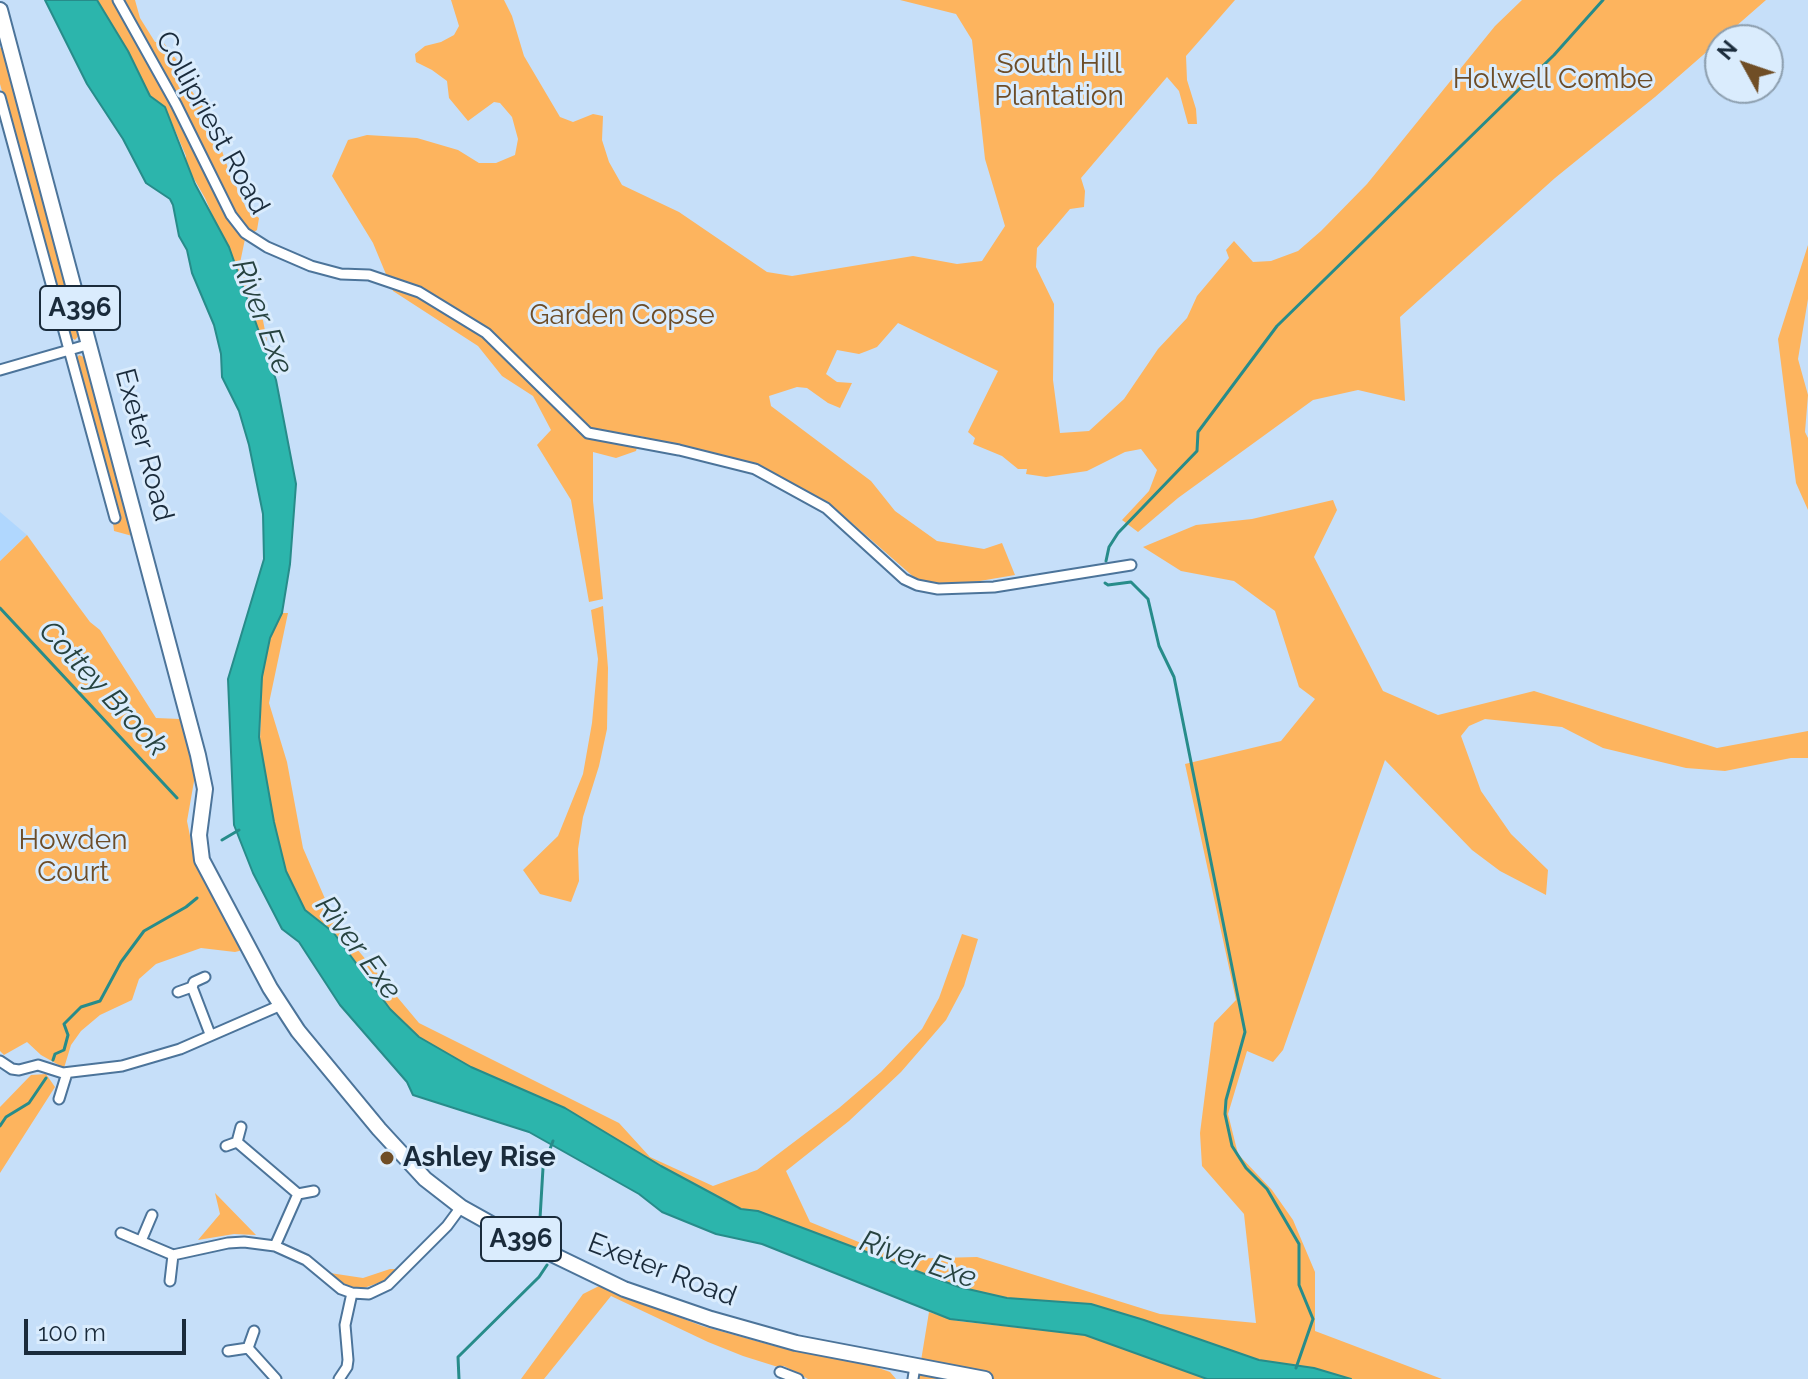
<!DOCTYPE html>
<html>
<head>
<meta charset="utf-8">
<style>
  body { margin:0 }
  #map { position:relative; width:1808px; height:1379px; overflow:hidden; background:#c6dff9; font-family:Raleway,sans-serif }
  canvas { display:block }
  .north { position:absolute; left:1704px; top:24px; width:80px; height:80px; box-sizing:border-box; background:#daecfd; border:2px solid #8d9faf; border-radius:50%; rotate:310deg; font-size:22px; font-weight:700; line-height:32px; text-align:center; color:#1a2b3b }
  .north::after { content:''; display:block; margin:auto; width:28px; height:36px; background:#704e26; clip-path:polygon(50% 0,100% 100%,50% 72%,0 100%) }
  .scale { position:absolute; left:24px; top:1319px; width:162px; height:36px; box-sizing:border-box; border:4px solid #1a2b3b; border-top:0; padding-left:10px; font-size:24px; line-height:28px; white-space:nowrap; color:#1a2b3b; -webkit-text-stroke:6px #daecfd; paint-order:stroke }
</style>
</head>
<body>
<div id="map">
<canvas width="1808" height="1379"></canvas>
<div class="north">N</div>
<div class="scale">100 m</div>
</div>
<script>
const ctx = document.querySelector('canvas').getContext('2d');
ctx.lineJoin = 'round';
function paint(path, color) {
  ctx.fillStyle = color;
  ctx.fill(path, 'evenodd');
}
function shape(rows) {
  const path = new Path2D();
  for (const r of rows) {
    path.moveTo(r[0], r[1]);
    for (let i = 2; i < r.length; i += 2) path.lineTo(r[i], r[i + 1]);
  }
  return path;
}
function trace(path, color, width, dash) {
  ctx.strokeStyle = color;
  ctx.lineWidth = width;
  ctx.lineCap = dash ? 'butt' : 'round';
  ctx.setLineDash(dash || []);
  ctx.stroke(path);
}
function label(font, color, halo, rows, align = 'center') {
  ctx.font = font + ' Raleway,sans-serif';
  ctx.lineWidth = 6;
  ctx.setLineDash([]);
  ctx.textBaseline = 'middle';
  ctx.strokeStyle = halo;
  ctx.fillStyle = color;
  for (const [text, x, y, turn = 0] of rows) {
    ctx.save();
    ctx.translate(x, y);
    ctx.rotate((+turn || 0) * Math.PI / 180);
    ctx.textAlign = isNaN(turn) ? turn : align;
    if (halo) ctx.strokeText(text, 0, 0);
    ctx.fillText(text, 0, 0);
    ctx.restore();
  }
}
paint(shape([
  [0,512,27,535,0,561]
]), '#b0d7fe');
paint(shape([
  [97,0,135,0,140,18,155,42,163,42,182,67,191,90,221,132,222,151,228,168,246,208,259,218,257,230,245,239,240,263,260,305,267,341,262,345,248,298,205,198,186,165,186,156,165,107,150,96,128,51],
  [451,0,504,0,512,16,524,56,560,117,573,122,593,114,603,116,602,140,609,162,622,185,679,212,767,272,792,276,913,256,957,264,982,261,1005,226,985,159,972,40,956,14,900,0,1235,0,1186,56,1187,80,1196,109,1197,124,1188,124,1179,91,1167,77,1081,178,1085,191,1084,207,1070,209,1037,248,1036,267,1054,304,1053,380,1060,433,1089,431,1124,399,1158,349,1187,318,1197,296,1229,258,1226,250,1234,241,1253,262,1271,261,1298,251,1321,231,1367,184,1495,26,1522,0,1766,0,1655,97,1555,178,1400,317,1405,401,1358,390,1313,400,1178,498,1138,532,1122,520,1149,491,1157,470,1141,449,1125,452,1087,471,1046,477,1026,474,1027,469,1018,469,1002,456,973,444,975,438,968,432,998,371,898,323,877,347,867,351,859,354,837,350,826,374,837,382,852,383,840,408,828,403,807,388,797,387,769,396,771,406,871,481,895,511,937,541,984,549,1002,543,1015,575,968,583,937,583,916,579,829,503,765,468,640,436,636,451,616,458,593,452,593,501,603,599,589,602,571,500,537,445,551,430,533,396,502,376,478,346,393,291,373,243,332,176,348,140,367,135,417,138,458,150,479,163,496,163,515,155,518,139,512,117,500,103,494,102,468,121,449,98,447,81,432,70,416,62,415,54,425,46,441,42,454,35,459,26],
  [5,46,80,334,75,340,72,338,64,312,0,84,0,48],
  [1808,245,1808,299,1798,359,1808,395,1805,432,1808,438,1808,510,1796,483,1778,339],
  [79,355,88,359,136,537,114,531,113,522,120,518,81,372,77,358],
  [1333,500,1337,510,1314,557,1383,691,1438,715,1534,691,1717,748,1808,731,1808,758,1791,758,1725,771,1686,768,1603,748,1562,727,1485,719,1469,726,1461,736,1481,791,1511,834,1548,870,1546,895,1500,871,1472,850,1385,760,1283,1050,1273,1062,1247,1051,1228,1114,1238,1154,1272,1190,1293,1220,1315,1272,1315,1331,1442,1379,1351,1379,1314,1368,1259,1360,1144,1320,1091,1304,1007,1298,959,1287,759,1212,741,1209,661,1166,565,1108,471,1067,419,1037,390,1009,334,932,305,910,286,871,274,822,260,741,262,677,270,638,282,613,288,613,269,703,287,762,303,848,336,924,419,1023,619,1123,650,1157,713,1186,757,1170,839,1108,881,1072,922,1029,939,998,962,934,978,939,964,986,946,1020,901,1072,849,1121,786,1171,810,1222,900,1259,977,1257,1160,1314,1256,1323,1244,1214,1202,1166,1200,1133,1214,1023,1236,1000,1185,764,1281,741,1315,699,1299,687,1275,611,1234,581,1181,571,1143,547,1196,525,1252,519],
  [27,535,73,599,90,622,100,630,156,718,180,719,196,770,187,821,194,856,243,950,235,952,201,948,156,964,139,979,132,1000,100,1015,81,1031,71,1045,64,1068,41,1055,27,1042,4,1055,0,1051,0,561],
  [603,606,608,668,607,729,599,766,583,817,578,849,579,881,571,902,540,894,523,870,558,836,583,774,592,723,598,659,591,610],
  [46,1074,55,1087,0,1173,0,1107,31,1075],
  [215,1193,218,1196,256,1235,234,1234,198,1240,220,1214],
  [390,1269,397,1269,384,1281,361,1289,347,1286,330,1273,363,1278],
  [599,1286,702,1326,778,1347,873,1366,890,1372,896,1379,808,1379,784,1366,778,1367,743,1356,708,1342,611,1296,544,1379,521,1379,583,1294],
  [929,1312,958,1321,1085,1335,1207,1379,918,1379]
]), '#fdb45e');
const water = shape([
  [45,0,97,0,128,51,150,96,165,107,195,184,229,247,276,380,296,484,290,564,282,613,270,638,262,677,259,737,274,822,286,871,305,910,333,932,390,1009,419,1037,471,1067,565,1108,661,1166,741,1209,758,1211,959,1287,1007,1298,1091,1304,1144,1320,1259,1360,1314,1368,1351,1379,1207,1379,1085,1335,950,1319,762,1244,716,1234,662,1212,639,1194,529,1132,413,1095,407,1082,340,1005,299,942,282,929,253,873,234,825,228,679,264,559,263,514,249,445,239,411,222,377,221,354,214,325,192,273,187,250,179,236,173,205,170,199,146,183,123,139,87,84,45,0]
]);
paint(water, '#2cb5ac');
trace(water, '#278c8a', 2);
trace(shape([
  [1106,561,1109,547,1118,533,1197,451,1198,432,1277,326,1554,55,1603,0],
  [1105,583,1108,585,1131,582,1148,599,1159,646,1174,677,1245,1032,1226,1100,1225,1114,1232,1146,1246,1168,1267,1189,1299,1244,1299,1285,1313,1319,1296,1368],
  [0,608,177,798],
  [222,840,239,830],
  [53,1060,55,1054,64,1050,68,1035,64,1024,81,1007,100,1001,121,962,144,931,186,907,197,898],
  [0,1126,6,1117,29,1103,46,1078],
  [539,1235,543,1168,553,1141],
  [459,1379,458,1357,539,1277,547,1265]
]), '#278c8a', 3);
const minor = shape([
  [118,0,176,104,231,215,245,233,267,247,311,266,341,274,369,275,419,292,486,333,588,433,679,450,755,469,826,508,904,579,917,585,938,589,994,587,1131,565],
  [0,97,115,518],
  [0,370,90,344],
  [192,987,210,1034],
  [178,992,192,987,194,982,205,977],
  [0,1061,12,1069,19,1070,38,1065,63,1073,122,1066,180,1049,281,1005],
  [59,1099,67,1073],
  [237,1142,298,1194,275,1246],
  [226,1146,237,1142,241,1127],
  [298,1194,314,1191],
  [121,1233,173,1255,228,1243,244,1242,275,1246,306,1260,341,1289,352,1293,369,1294,388,1285,447,1226,461,1207],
  [141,1241,152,1215],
  [170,1281,173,1255],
  [248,1348,254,1331],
  [228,1351,248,1348,276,1379],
  [780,1372,798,1379],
  [339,1379,347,1367,348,1360,345,1325,352,1293],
  [913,1379,915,1366]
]);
const primary = shape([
  [0,10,198,755,205,789,199,835,202,860,270,988,298,1031,379,1129,425,1179,461,1207,504,1231,624,1289,711,1319,796,1343,985,1379]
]);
trace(minor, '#4c749a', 13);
trace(primary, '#4c749a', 18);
trace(minor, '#fff', 9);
trace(primary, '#fff', 14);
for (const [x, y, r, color] of [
  [387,1158,8,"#704e26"]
]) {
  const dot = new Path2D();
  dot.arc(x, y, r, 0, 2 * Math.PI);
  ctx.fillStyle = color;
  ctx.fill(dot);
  trace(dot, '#daecfd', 3);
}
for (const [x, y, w] of [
  [80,308,80],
  [521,1239,80]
]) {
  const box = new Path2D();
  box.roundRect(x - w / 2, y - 22, w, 44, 6);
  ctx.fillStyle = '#daecfd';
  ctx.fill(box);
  trace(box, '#1a2b3b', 2);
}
label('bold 26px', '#1a2b3b', null, [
  ["A396",80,308],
  ["A396",521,1239]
]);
label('28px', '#6d4d28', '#daecfd', [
  ["South Hill",1059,65],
  ["Plantation",1059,97],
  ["Holwell Combe",1553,80],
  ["Garden Copse",622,316],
  ["Howden",73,841],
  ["Court",73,873]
]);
label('28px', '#1a2b3b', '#daecfd', [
  ["Collipriest Road",212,123,61],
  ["Exeter Road",144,445,75],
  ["Exeter Road",662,1270,21]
]);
label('bold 28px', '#1a2b3b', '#daecfd', [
  ["Ashley Rise",403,1158]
], 'left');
label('italic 30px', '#274340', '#daecfd', [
  ["River Exe",262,317,69],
  ["Cottey Brook",103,689,47],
  ["River Exe",358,948,53],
  ["River Exe",918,1260,19]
]);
</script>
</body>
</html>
